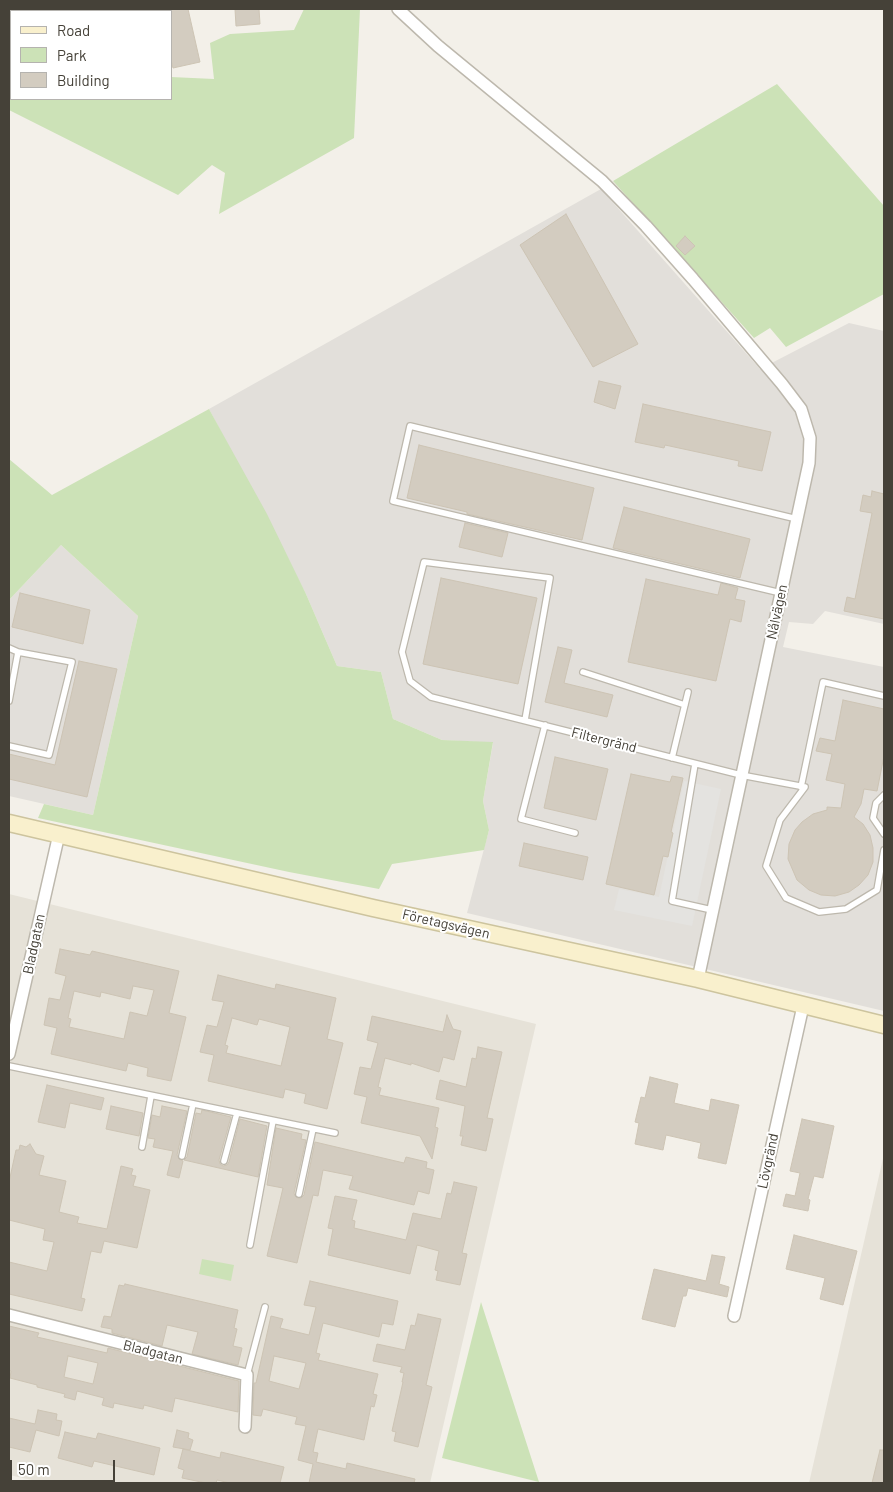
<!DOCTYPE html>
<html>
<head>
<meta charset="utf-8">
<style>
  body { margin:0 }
  #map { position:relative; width:893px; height:1492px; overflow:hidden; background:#f3f0e9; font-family:Barlow,sans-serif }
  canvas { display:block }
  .frame { position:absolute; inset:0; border:10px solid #454138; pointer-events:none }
  .legend { position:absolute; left:10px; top:10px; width:162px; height:90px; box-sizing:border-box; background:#fff; border:1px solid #b5b3af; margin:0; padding:6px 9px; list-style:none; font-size:15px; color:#454138 }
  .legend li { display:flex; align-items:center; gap:10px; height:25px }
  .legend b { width:25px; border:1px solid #b5b3af }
  .scale { position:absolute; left:10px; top:1460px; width:105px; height:22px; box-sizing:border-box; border:2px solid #454138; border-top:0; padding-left:6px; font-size:15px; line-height:18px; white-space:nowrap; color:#454138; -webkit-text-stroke:4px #fff; paint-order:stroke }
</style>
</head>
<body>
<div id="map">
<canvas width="893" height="1492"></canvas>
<div class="frame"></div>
<ul class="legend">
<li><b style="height:6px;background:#f9f0cd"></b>Road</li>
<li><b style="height:14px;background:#cce2b7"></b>Park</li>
<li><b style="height:14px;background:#d3ccc0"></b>Building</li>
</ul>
<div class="scale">50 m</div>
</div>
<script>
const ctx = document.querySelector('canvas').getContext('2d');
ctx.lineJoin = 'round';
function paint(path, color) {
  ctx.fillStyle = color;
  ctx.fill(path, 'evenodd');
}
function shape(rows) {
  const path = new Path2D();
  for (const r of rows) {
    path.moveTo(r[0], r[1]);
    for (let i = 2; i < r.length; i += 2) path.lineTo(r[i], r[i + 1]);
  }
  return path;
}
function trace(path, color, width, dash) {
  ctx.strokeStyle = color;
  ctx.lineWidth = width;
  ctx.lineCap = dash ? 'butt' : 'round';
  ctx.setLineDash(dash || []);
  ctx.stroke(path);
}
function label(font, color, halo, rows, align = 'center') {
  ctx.font = font + ' Barlow,sans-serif';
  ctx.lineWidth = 4;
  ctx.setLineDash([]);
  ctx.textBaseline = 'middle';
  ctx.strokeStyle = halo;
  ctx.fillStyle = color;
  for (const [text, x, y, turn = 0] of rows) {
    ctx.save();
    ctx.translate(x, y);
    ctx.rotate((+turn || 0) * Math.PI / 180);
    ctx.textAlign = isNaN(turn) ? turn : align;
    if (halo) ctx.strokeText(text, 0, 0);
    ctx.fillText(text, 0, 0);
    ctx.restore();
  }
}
paint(shape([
  [9,894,536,1024,430,1483,46,1483,9,1475],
  [884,1154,884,1483,809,1483]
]), '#e6e2d8');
paint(shape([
  [601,189,760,369,849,323,884,331,884,624,825,611,813,624,789,622,783,647,884,667,884,1011,467,913,489,830,483,801,493,743,442,740,393,719,381,672,337,666,306,594,209,409],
  [61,545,138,616,93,815,9,796,9,600]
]), '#e2dfda');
paint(shape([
  [9,9,143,9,143,11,11,11,11,99,171,99,171,77,214,79,210,43,230,34,294,30,304,9,360,9,354,138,219,214,225,173,212,165,178,195,9,110],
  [777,84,884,206,884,294,786,347,770,328,754,338,613,181],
  [209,409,267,514,306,594,337,666,381,672,393,719,442,740,493,742,483,801,489,830,484,850,392,864,379,889,289,872,38,818,44,804,93,815,138,616,61,545,9,600,9,459,52,495],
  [202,1259,234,1265,231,1281,199,1274],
  [481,1302,539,1482,442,1458]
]), '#cce2b7');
paint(shape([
  [684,781,721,789,692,926,614,910,619,889,659,897]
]), '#e4e3e0');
const building = shape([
  [171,9,188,9,200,62,173,68,171,60,171,9],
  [235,9,259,9,260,24,236,26,235,9],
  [566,214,638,344,593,367,520,245,566,214],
  [685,236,695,246,685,255,676,246,685,236],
  [599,381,621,386,615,409,594,402,599,381],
  [643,404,771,432,762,471,738,466,739,461,665,445,664,448,635,442,643,404],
  [419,445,594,488,582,540,467,514,467,512,407,498,419,445],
  [872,491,884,494,884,619,844,611,847,597,855,599,872,513,860,511,863,495,871,497,872,491],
  [624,507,750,539,740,578,613,548,624,507],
  [465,523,508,533,502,557,459,547,465,523],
  [441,578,537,598,518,684,423,664,441,578],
  [646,579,718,595,721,583,738,588,735,599,745,601,741,622,730,619,716,681,628,662,646,579],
  [20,593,90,610,83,644,12,627,20,593],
  [558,647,572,650,564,683,613,695,607,717,545,702,558,647],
  [79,661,117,669,87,797,9,779,9,754,55,765,79,661],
  [843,700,884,709,884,756,877,791,864,789,861,804,854,817,863,824,870,835,873,848,873,862,868,875,859,885,849,892,835,896,821,895,809,890,797,880,788,859,789,844,795,830,802,822,813,814,827,810,827,807,841,808,845,784,826,780,832,754,816,751,820,738,835,741,843,700],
  [555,757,608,769,596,820,544,808,555,757],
  [631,774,670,782,672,776,683,778,671,832,673,833,668,857,663,856,654,895,606,884,631,774],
  [524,843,588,857,583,880,519,866,524,843],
  [60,949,90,955,92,951,179,971,169,1013,186,1017,171,1081,147,1076,148,1068,128,1063,126,1071,51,1054,57,1028,44,1025,49,998,60,1000,66,976,55,973,60,949],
  [133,986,154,990,147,1016,130,1012,124,1039,69,1027,71,1019,68,1018,74,991,100,997,101,992,130,999,133,986],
  [218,975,275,989,276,984,336,998,327,1039,343,1043,327,1109,304,1103,306,1094,285,1089,283,1098,208,1081,214,1055,200,1052,207,1025,217,1027,224,1002,212,1000,218,975],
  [232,1018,257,1025,259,1019,290,1027,281,1066,226,1053,228,1046,225,1045,232,1018],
  [447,1015,453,1029,461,1031,454,1060,443,1057,439,1072,411,1063,411,1065,385,1058,378,1087,381,1088,379,1095,439,1108,435,1127,438,1128,432,1159,420,1136,361,1123,367,1097,354,1094,360,1067,371,1069,378,1043,367,1040,372,1016,443,1032,447,1015],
  [478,1047,502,1052,487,1118,493,1119,486,1151,461,1145,463,1136,460,1136,465,1106,436,1099,440,1080,466,1087,472,1058,476,1059,478,1047],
  [650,1077,678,1084,674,1103,709,1111,711,1099,739,1105,726,1164,698,1158,701,1143,666,1135,663,1150,635,1144,639,1123,635,1122,641,1097,645,1098,650,1077],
  [47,1085,104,1098,101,1110,70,1103,65,1128,38,1122,47,1085],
  [111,1106,143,1113,139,1136,106,1129,111,1106],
  [162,1106,187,1111,177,1155,179,1159,183,1161,179,1178,167,1175,173,1151,153,1147,155,1139,148,1138,152,1115,160,1117,162,1106],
  [202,1110,231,1117,219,1160,220,1164,223,1166,227,1165,229,1162,240,1119,267,1126,258,1177,184,1160,187,1157,196,1113,201,1114,202,1110],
  [802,1119,834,1126,823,1178,814,1176,808,1199,810,1200,808,1211,783,1206,786,1194,795,1196,800,1173,790,1171,802,1119],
  [276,1128,302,1134,301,1139,306,1140,294,1193,295,1196,298,1198,301,1198,304,1195,315,1142,404,1163,406,1157,427,1162,426,1168,434,1170,429,1194,418,1191,414,1205,349,1189,353,1176,323,1170,318,1196,313,1195,297,1263,267,1256,283,1188,267,1185,276,1128],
  [30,1144,36,1154,44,1156,39,1175,66,1181,59,1212,79,1217,77,1223,107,1229,121,1166,133,1169,131,1175,136,1176,133,1186,150,1190,137,1248,104,1241,101,1253,91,1251,81,1298,85,1299,82,1311,9,1294,9,1262,47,1271,54,1242,43,1240,45,1229,9,1220,9,1182,16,1150,19,1150,20,1145,26,1147,30,1144],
  [454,1182,477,1187,462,1253,467,1254,460,1285,436,1280,438,1271,435,1270,439,1251,417,1245,410,1274,328,1255,333,1229,328,1228,335,1196,357,1200,352,1220,355,1221,354,1228,406,1240,413,1213,441,1219,447,1193,451,1194,454,1182],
  [794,1235,857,1251,843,1305,820,1299,825,1278,786,1269,794,1235],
  [712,1255,725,1257,719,1284,729,1287,727,1297,688,1288,686,1296,683,1296,675,1327,642,1319,654,1269,706,1281,712,1255],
  [310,1281,398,1301,393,1325,382,1323,379,1337,323,1323,316,1353,320,1354,318,1360,378,1374,373,1394,377,1395,374,1407,371,1406,364,1440,318,1429,313,1452,318,1453,316,1462,346,1469,347,1463,415,1479,414,1483,309,1483,313,1464,298,1460,306,1426,295,1424,297,1417,263,1409,261,1416,253,1415,254,1383,256,1383,271,1316,283,1319,280,1328,309,1335,316,1307,304,1305,310,1281],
  [274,1356,306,1363,299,1389,269,1381,274,1356],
  [125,1284,238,1310,234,1328,237,1329,233,1346,242,1348,238,1365,192,1354,198,1332,167,1325,162,1346,112,1333,112,1329,101,1327,104,1316,111,1317,119,1285,124,1286,125,1284],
  [418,1314,441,1319,426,1385,432,1387,418,1447,394,1441,396,1432,392,1431,403,1382,402,1382,404,1373,400,1372,402,1367,373,1361,377,1344,405,1350,411,1325,415,1326,418,1314],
  [9,1326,39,1333,37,1337,107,1353,108,1348,239,1381,238,1412,175,1398,172,1412,144,1405,143,1409,114,1403,113,1408,102,1405,104,1398,77,1391,75,1400,64,1397,65,1394,37,1387,37,1385,10,1378,11,1371,9,1370,9,1326],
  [68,1356,98,1363,93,1384,64,1377,68,1356],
  [38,1410,57,1414,56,1420,62,1421,59,1436,36,1430,30,1452,9,1447,9,1418,35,1424,38,1410],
  [177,1430,189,1433,188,1438,193,1440,190,1450,173,1447,177,1430],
  [65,1432,96,1439,98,1433,160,1448,154,1475,94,1461,92,1467,58,1458,65,1432],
  [183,1449,220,1458,221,1452,284,1467,280,1483,230,1483,217,1480,216,1483,206,1483,182,1478,184,1470,178,1468,183,1449],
  [880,1450,884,1450,884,1483,872,1483,880,1450]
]);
paint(building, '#d3ccc0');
trace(building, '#cdc4b4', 1);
const lane = shape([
  [781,593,393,501,410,426,797,519],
  [9,648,18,652,72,662,49,755,9,746],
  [583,672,685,705],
  [9,701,18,652],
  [525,720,550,578,424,562,402,652,410,681,431,697,741,775,805,787,780,820,766,866,786,898,819,912,846,909,877,890,884,850],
  [545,725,521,819,575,833],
  [672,758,688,692],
  [695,764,672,901,712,910],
  [801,787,823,682,884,696],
  [884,795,876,803,873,818,884,834],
  [9,1066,335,1133],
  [142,1147,151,1096],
  [182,1156,193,1104],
  [224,1161,237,1113],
  [299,1194,313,1129],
  [250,1245,273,1121],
  [247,1375,265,1307]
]);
const street = shape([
  [398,9,438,46,602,181,646,226,693,279,782,384,801,409,810,438,809,463,698,979],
  [9,1054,59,834],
  [9,1315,247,1375,245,1427],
  [734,1316,803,1006]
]);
const secondary = shape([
  [9,823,373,908,698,979,884,1025]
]);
trace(lane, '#bdb8ad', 8);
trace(street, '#bdb8ad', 14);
trace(secondary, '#cdc49e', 19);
trace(lane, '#fff', 5.5);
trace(street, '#fff', 11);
trace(secondary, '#f9f0cd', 16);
label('14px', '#454138', '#fff', [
  ["Nålvägen",777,612,-78],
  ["Filtergränd",604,740,14],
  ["Företagsvägen",446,924,13],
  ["Bladgatan",34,944,-78],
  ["Lövgränd",768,1161,-78],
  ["Bladgatan",153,1352,14]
]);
</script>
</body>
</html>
